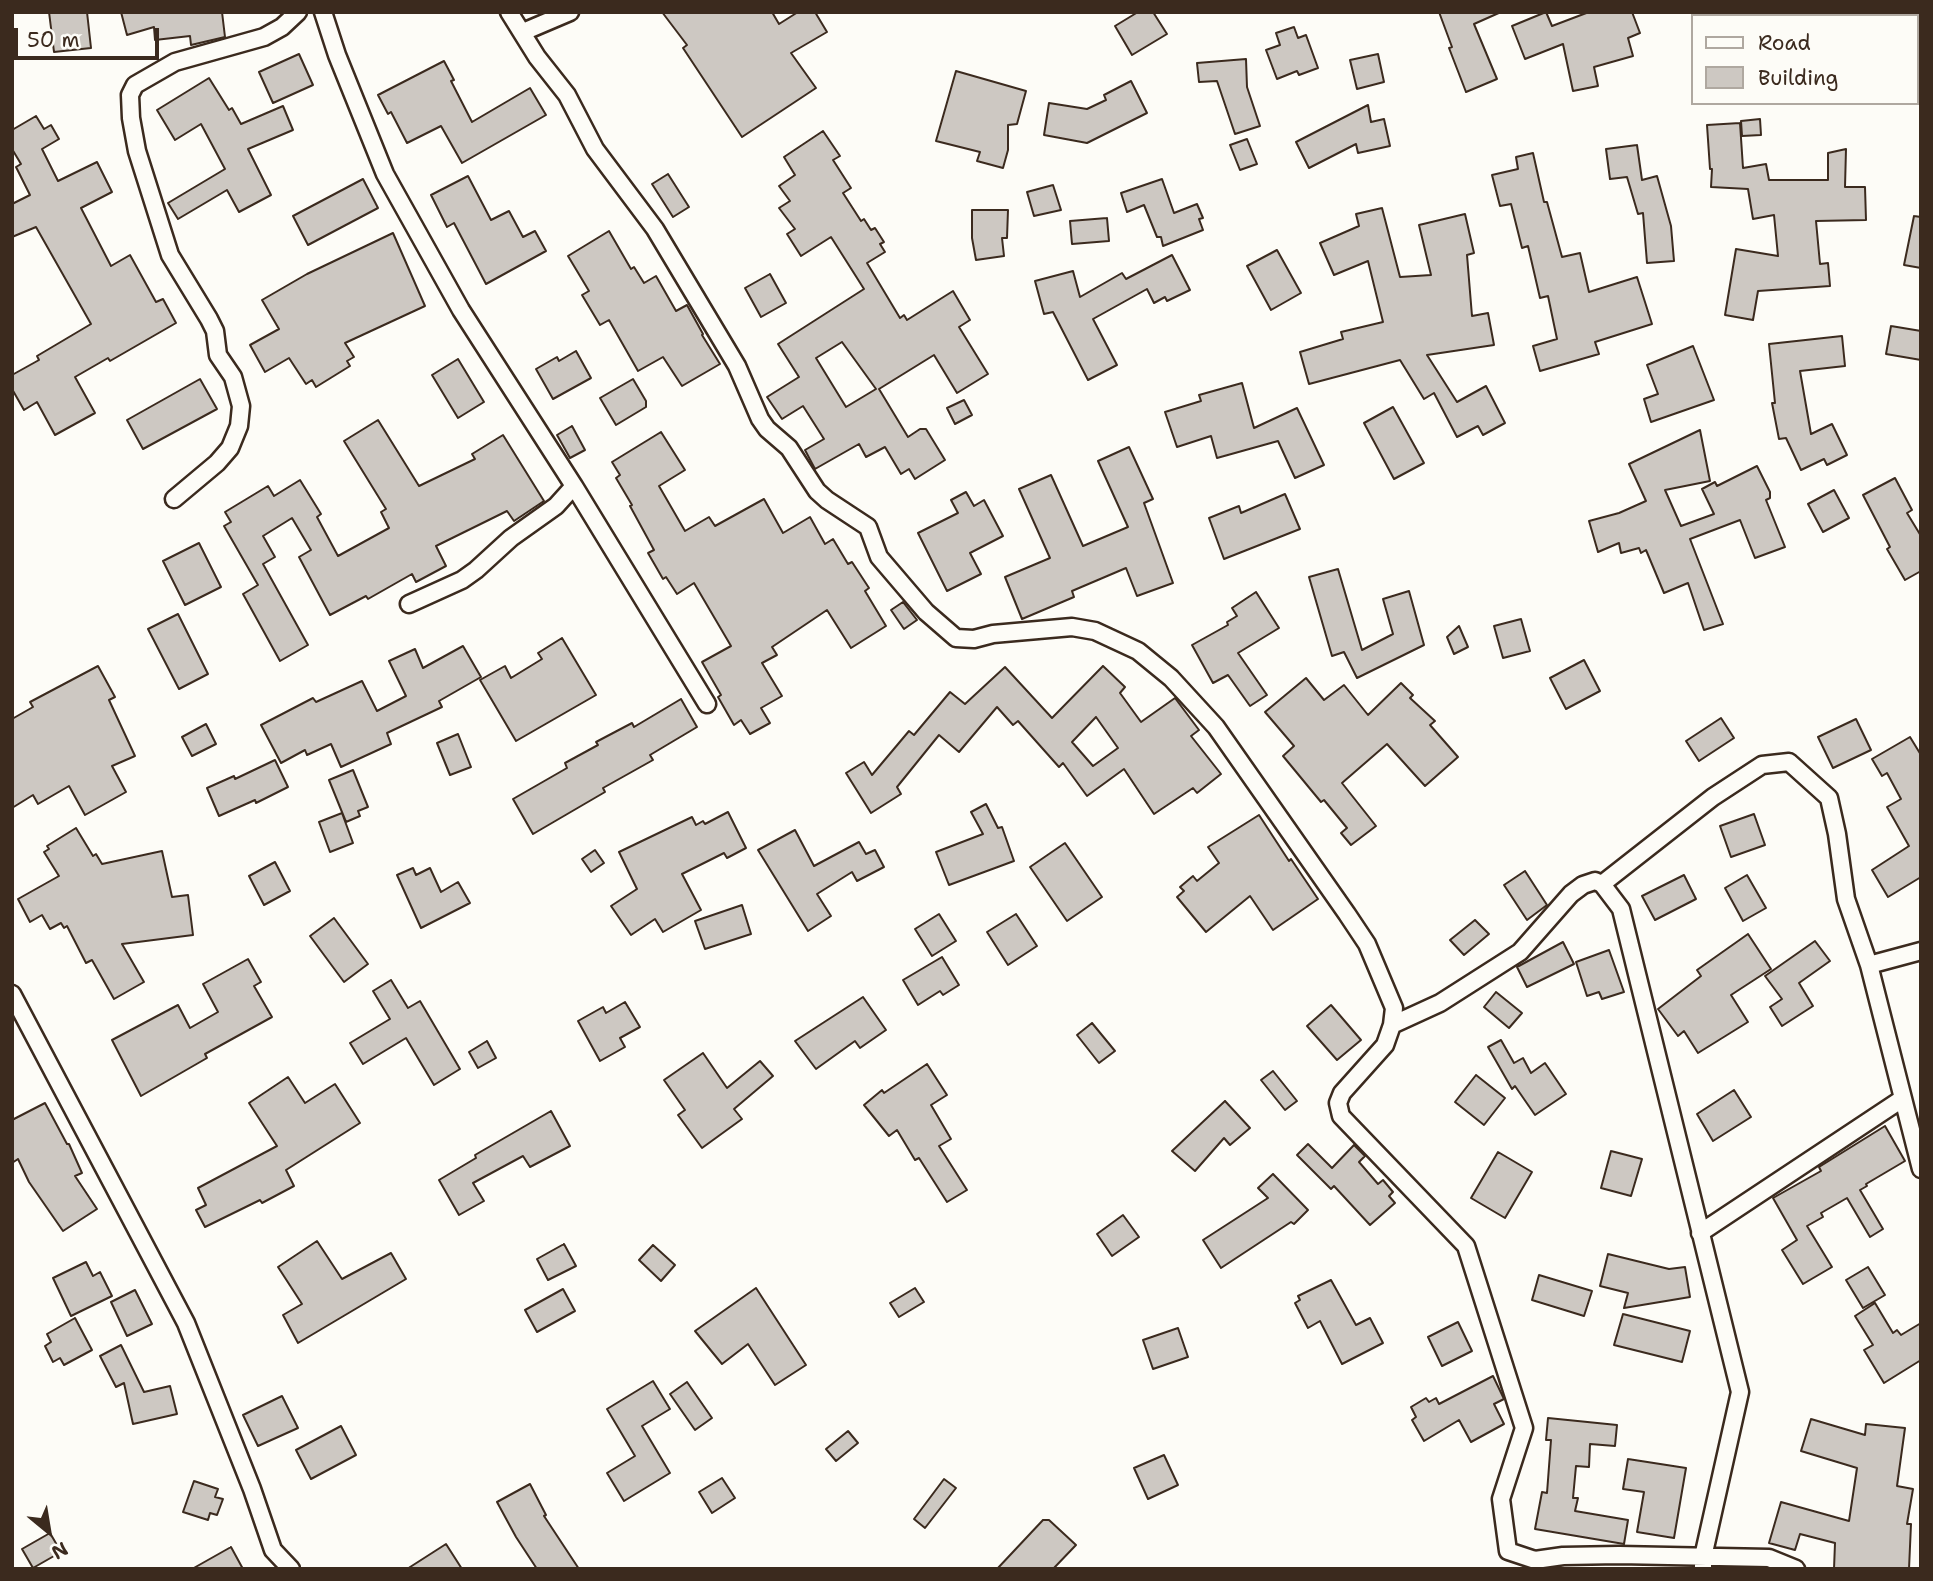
<!DOCTYPE html>
<html>
<head>
<meta charset="utf-8">
<style>
  body { margin:0 }
  #map { position:relative; width:1933px; height:1581px; overflow:hidden; background:#fdfcf7; font-family:"Shantell Sans",sans-serif }
  canvas { display:block }
  .frame { position:absolute; inset:0; border:14px solid #3b2a1e; pointer-events:none }
  .legend { position:absolute; left:1691px; top:14px; width:228px; height:91px; box-sizing:border-box; background:#fdfcf7; border:2px solid #afa8a0; margin:0; padding:9px 12px; list-style:none; font-size:21px; color:#3b2a1e }
  .legend li { display:flex; align-items:center; gap:14px; height:35px }
  .legend b { width:35px; border:2px solid #afa8a0 }
  .north { position:absolute; left:14px; top:1497px; width:70px; height:70px; -webkit-text-stroke:5px #fdfcf7; paint-order:stroke; rotate:150deg; font-size:19px; font-weight:700; line-height:28px; text-align:center; color:#3b2a1e }
  .north::after { content:''; display:block; margin:auto; width:24px; height:32px; background:#3b2a1e; clip-path:polygon(50% 0,100% 100%,50% 72%,0 100%) }
  .scale { position:absolute; left:14px; top:28px; width:145px; height:32px; box-sizing:border-box; border:4px solid #3b2a1e; border-top:0; padding-left:9px; font-size:21px; line-height:24px; white-space:nowrap; color:#3b2a1e; -webkit-text-stroke:5px #fdfcf7; paint-order:stroke }
</style>
</head>
<body>
<div id="map">
<canvas width="1933" height="1581"></canvas>
<div class="frame"></div>
<ul class="legend">
<li><b style="height:9px;background:#fdfcf7"></b>Road</li>
<li><b style="height:19px;background:#cdc8c2"></b>Building</li>
</ul>
<div class="north">N</div>
<div class="scale">50 m</div>
</div>
<script>
const ctx = document.querySelector('canvas').getContext('2d');
ctx.lineJoin = 'round';
function paint(path, color) {
  ctx.fillStyle = color;
  ctx.fill(path, 'evenodd');
}
function shape(rows) {
  const path = new Path2D();
  for (const r of rows) {
    path.moveTo(r[0], r[1]);
    for (let i = 2; i < r.length; i += 2) path.lineTo(r[i], r[i + 1]);
  }
  return path;
}
function trace(path, color, width, dash) {
  ctx.strokeStyle = color;
  ctx.lineWidth = width;
  ctx.lineCap = dash ? 'butt' : 'round';
  ctx.setLineDash(dash || []);
  ctx.stroke(path);
}
const building = shape([
  [49,12,87,12,91,48,54,52,49,12],
  [121,12,222,12,225,37,191,45,190,36,155,40,154,27,127,35,121,12],
  [662,12,772,12,779,24,798,12,815,12,827,32,791,53,816,88,742,137,683,48,687,45,662,12],
  [1138,12,1153,12,1167,34,1132,55,1115,26,1138,12],
  [1439,12,1501,12,1474,24,1497,79,1466,92,1449,48,1452,47,1439,12],
  [1546,12,1552,26,1589,12,1632,12,1640,33,1628,38,1633,56,1594,67,1598,86,1573,91,1563,44,1525,59,1512,26,1546,12],
  [1294,27,1298,38,1306,35,1318,68,1299,75,1297,71,1277,79,1266,50,1280,45,1276,33,1294,27],
  [299,54,313,85,273,103,259,72,299,54],
  [1378,54,1384,82,1357,89,1350,60,1378,54],
  [1246,59,1247,87,1260,126,1235,134,1217,81,1199,82,1197,63,1246,59],
  [444,61,454,80,451,81,472,122,530,88,546,115,462,163,441,126,407,143,391,112,388,114,378,95,444,61],
  [956,71,1026,91,1017,124,1008,125,1008,150,1003,168,977,161,980,152,936,141,956,71],
  [209,78,229,110,232,108,241,124,283,106,293,130,248,149,271,195,239,212,227,190,178,219,168,203,225,169,201,124,175,140,157,110,209,78],
  [1131,81,1147,113,1087,143,1044,135,1049,103,1087,109,1106,100,1104,95,1131,81],
  [1368,105,1371,122,1384,119,1390,146,1358,153,1356,144,1309,168,1296,142,1368,105],
  [36,116,44,129,51,125,59,139,42,149,58,181,97,162,112,192,81,208,111,266,130,255,156,302,163,299,176,323,110,361,108,358,75,377,95,413,55,435,37,402,24,410,12,389,12,375,39,360,37,356,91,324,36,227,12,237,12,204,30,195,16,167,21,164,12,149,12,130,36,116],
  [1760,119,1761,135,1742,136,1741,121,1760,119],
  [1740,123,1743,168,1766,164,1769,180,1828,180,1828,153,1846,149,1845,187,1865,187,1866,220,1816,221,1820,264,1828,263,1830,286,1758,291,1753,320,1725,315,1736,249,1778,256,1774,215,1753,219,1748,189,1711,187,1712,169,1710,169,1707,125,1740,123],
  [823,131,840,156,833,160,851,188,843,193,861,221,864,219,871,230,875,228,884,242,880,244,885,252,867,263,900,318,904,315,907,320,953,291,970,320,959,327,988,374,957,393,934,355,879,389,908,437,920,429,926,429,945,460,915,479,909,469,901,474,885,447,866,457,859,444,815,469,805,450,824,439,803,406,782,419,767,397,799,377,778,344,864,289,831,237,801,256,787,234,795,229,779,208,790,201,779,186,795,175,784,157,823,131],
  [842,342,876,389,846,407,816,358,842,342],
  [1247,139,1257,164,1240,170,1230,145,1247,139],
  [1637,145,1642,180,1657,176,1671,226,1674,261,1647,263,1643,213,1638,214,1627,177,1610,179,1606,149,1637,145],
  [1533,153,1544,202,1547,202,1562,257,1580,253,1589,292,1637,277,1652,324,1595,342,1599,354,1540,371,1533,346,1557,339,1548,296,1540,298,1528,246,1522,248,1511,204,1500,206,1492,175,1518,169,1516,157,1533,153],
  [668,174,689,207,673,217,652,184,668,174],
  [468,176,491,220,509,211,523,237,535,231,546,251,486,284,454,223,447,227,431,195,468,176],
  [363,179,378,208,308,245,293,216,363,179],
  [1162,179,1174,213,1197,204,1203,218,1199,219,1203,230,1163,246,1161,237,1157,237,1144,205,1127,212,1121,193,1162,179],
  [1053,185,1061,210,1034,216,1027,192,1053,185],
  [1382,208,1400,277,1431,275,1419,225,1465,214,1474,253,1467,255,1472,316,1488,313,1494,345,1427,355,1457,402,1486,386,1505,423,1483,435,1478,426,1457,437,1434,393,1424,399,1400,360,1309,384,1300,352,1343,339,1341,332,1383,322,1368,261,1334,275,1320,243,1359,226,1356,214,1382,208],
  [972,210,1008,210,1007,238,1002,238,1004,256,976,260,972,238,972,210],
  [1914,216,1921,217,1921,268,1904,265,1914,216],
  [1107,218,1109,241,1072,244,1070,221,1107,218],
  [609,231,631,269,634,267,644,283,656,276,676,311,687,305,703,334,702,335,720,364,682,386,663,357,638,371,609,320,600,325,582,295,589,291,568,256,609,231],
  [393,233,425,306,345,343,354,357,347,361,350,366,316,387,312,380,306,384,289,358,265,372,250,345,279,329,262,300,307,274,393,233],
  [1277,250,1301,293,1271,310,1247,266,1277,250],
  [1172,255,1190,290,1167,301,1165,297,1154,303,1147,289,1093,319,1117,365,1088,380,1053,312,1044,314,1035,281,1073,271,1080,297,1122,273,1126,279,1172,255],
  [770,274,786,303,761,317,745,288,770,274],
  [1891,326,1921,331,1921,360,1886,354,1891,326],
  [1842,336,1845,366,1800,371,1811,434,1832,424,1847,455,1827,465,1824,459,1801,470,1786,438,1779,439,1772,403,1775,403,1769,344,1842,336],
  [1693,346,1714,400,1651,422,1644,399,1658,394,1647,365,1693,346],
  [576,351,591,378,553,399,536,369,557,357,559,361,576,351],
  [458,359,484,402,458,418,432,375,458,359],
  [200,379,217,409,143,449,127,420,200,379],
  [633,379,646,401,646,407,616,425,600,398,633,379],
  [1242,383,1254,428,1297,408,1324,465,1295,478,1278,441,1217,458,1211,436,1177,447,1165,412,1201,401,1199,395,1242,383],
  [964,400,972,415,955,424,947,408,964,400],
  [1393,407,1424,463,1394,479,1364,423,1393,407],
  [378,420,419,486,475,459,472,454,503,435,544,501,514,521,507,511,436,546,446,566,416,582,412,574,368,599,366,596,330,615,299,557,311,550,292,518,263,536,275,557,263,564,308,645,280,661,243,594,258,585,224,526,231,522,225,512,268,486,274,496,300,480,321,514,317,517,338,556,389,528,381,512,386,509,344,441,378,420],
  [572,426,585,450,570,458,557,435,572,426],
  [1700,430,1710,481,1665,490,1681,526,1714,514,1702,489,1715,482,1717,486,1757,466,1770,492,1770,498,1766,500,1785,547,1755,558,1740,520,1690,539,1723,624,1704,630,1688,583,1664,593,1646,550,1641,553,1639,548,1621,553,1619,543,1598,552,1589,521,1619,513,1646,501,1629,464,1700,430],
  [661,432,685,470,659,486,685,531,709,517,715,526,764,499,783,533,810,517,825,544,833,539,848,564,852,562,869,588,865,591,886,626,851,648,827,610,772,647,777,655,762,663,782,696,761,708,770,723,750,734,741,720,734,725,718,697,721,695,702,662,731,646,694,583,677,594,666,577,663,579,648,553,654,550,630,506,632,505,616,478,620,475,612,462,661,432],
  [1129,447,1153,499,1144,503,1173,583,1137,596,1126,568,1072,591,1074,597,1022,619,1005,577,1050,558,1019,489,1051,475,1083,546,1128,527,1098,461,1129,447],
  [1895,478,1912,510,1907,513,1921,536,1921,571,1905,580,1887,549,1890,547,1863,495,1895,478],
  [1834,490,1849,518,1823,532,1808,504,1834,490],
  [966,492,974,506,984,500,1003,536,970,553,981,574,947,591,918,533,958,513,951,500,966,492],
  [1285,494,1300,529,1224,559,1209,518,1239,506,1241,513,1285,494],
  [199,543,221,587,185,605,163,561,199,543],
  [1338,569,1362,650,1393,634,1383,599,1409,591,1424,645,1357,678,1344,652,1332,656,1309,577,1338,569],
  [1256,592,1279,628,1238,653,1267,695,1250,706,1228,675,1213,683,1192,645,1228,625,1227,622,1237,616,1232,608,1256,592],
  [903,602,917,620,904,629,891,610,903,602],
  [178,614,208,674,179,689,148,629,178,614],
  [1521,619,1530,651,1503,658,1494,626,1521,619],
  [1459,626,1468,647,1454,654,1447,637,1459,626],
  [562,638,596,695,516,741,480,680,505,666,511,678,542,659,538,653,562,638],
  [463,646,481,677,439,701,442,707,387,733,391,744,341,767,331,744,307,755,305,750,281,763,261,725,313,698,316,702,362,681,377,711,406,696,389,661,415,649,423,668,463,646],
  [1584,660,1600,691,1566,709,1550,678,1584,660],
  [98,666,115,697,109,700,135,756,112,766,126,792,85,815,69,786,38,804,33,795,12,808,12,719,33,707,30,702,98,666],
  [1103,666,1125,687,1120,693,1141,722,1175,698,1199,730,1191,736,1221,774,1197,793,1193,788,1154,814,1124,769,1087,796,1063,763,1059,767,1018,721,1013,725,997,707,959,752,939,735,897,787,901,794,871,813,846,773,864,762,872,775,909,731,914,735,950,692,965,704,1005,667,1052,718,1103,666],
  [1096,717,1118,748,1093,766,1072,742,1096,717],
  [1306,678,1324,700,1344,685,1368,715,1401,683,1413,695,1410,698,1435,721,1430,725,1458,757,1425,786,1387,744,1342,783,1376,826,1351,845,1341,833,1347,828,1324,800,1321,802,1283,756,1294,746,1265,712,1306,678],
  [681,699,697,727,650,755,653,760,603,788,605,792,533,834,513,799,567,768,565,763,598,745,596,742,632,723,634,727,681,699],
  [1721,718,1734,738,1699,761,1686,741,1721,718],
  [1856,719,1871,750,1833,768,1818,737,1856,719],
  [206,724,216,744,192,756,182,737,206,724],
  [458,734,471,767,450,775,437,743,458,734],
  [1910,737,1921,755,1921,877,1888,897,1872,870,1909,846,1887,807,1901,799,1887,773,1882,776,1872,759,1910,737],
  [275,760,288,787,256,803,255,800,219,816,207,788,234,776,235,779,275,760],
  [353,770,368,807,358,811,360,816,346,822,329,780,353,770],
  [986,804,998,828,1002,827,1014,861,949,885,936,852,983,834,971,812,986,804],
  [728,812,746,848,727,858,724,853,682,874,701,910,663,932,655,919,631,935,611,906,637,889,619,852,692,817,696,825,703,821,705,824,728,812],
  [342,813,353,843,330,852,319,822,342,813],
  [1754,814,1765,845,1731,857,1720,826,1754,814],
  [1259,815,1289,861,1291,859,1318,899,1273,930,1250,896,1206,932,1177,897,1184,891,1180,887,1193,876,1197,881,1219,863,1208,847,1259,815],
  [76,828,93,856,96,854,102,864,162,851,172,897,188,895,193,935,122,944,144,982,114,999,92,960,86,963,67,926,64,928,61,923,50,929,42,915,30,922,18,899,59,876,44,852,49,849,47,846,76,828],
  [795,830,814,866,859,842,866,854,875,850,884,867,857,881,852,872,817,894,831,916,808,931,758,850,795,830],
  [1065,843,1102,897,1067,921,1030,867,1065,843],
  [595,850,604,863,591,872,582,859,595,850],
  [275,862,290,891,264,905,249,876,275,862],
  [413,868,416,875,430,868,441,892,458,882,470,903,421,928,397,875,413,868],
  [1525,871,1547,905,1527,920,1504,885,1525,871],
  [1684,875,1696,899,1655,920,1642,896,1684,875],
  [1747,875,1766,908,1743,921,1725,888,1747,875],
  [742,905,751,934,705,949,695,921,742,905],
  [939,914,956,941,932,956,915,929,939,914],
  [1016,914,1037,946,1008,965,987,932,1016,914],
  [334,918,368,964,344,982,310,936,334,918],
  [1475,920,1489,934,1464,955,1450,940,1475,920],
  [1748,934,1771,969,1731,995,1748,1022,1698,1053,1684,1031,1678,1036,1658,1009,1701,976,1697,970,1748,934],
  [1815,941,1830,961,1799,983,1813,1006,1782,1026,1770,1007,1782,999,1765,976,1815,941],
  [1563,942,1574,964,1527,987,1517,967,1563,942],
  [1609,950,1624,992,1602,999,1599,992,1587,996,1576,962,1609,950],
  [942,957,959,985,943,995,940,991,918,1005,903,980,942,957],
  [248,959,261,982,254,986,272,1017,205,1054,207,1058,141,1096,112,1040,178,1005,190,1028,218,1012,203,984,248,959],
  [391,980,408,1008,420,1001,460,1069,434,1085,406,1038,363,1064,350,1043,390,1019,373,991,391,980],
  [1496,992,1522,1013,1509,1028,1484,1007,1496,992],
  [863,997,886,1030,860,1048,855,1041,816,1069,795,1041,863,997],
  [625,1002,640,1027,620,1038,625,1047,600,1061,578,1021,603,1007,606,1013,625,1002],
  [1331,1005,1361,1040,1337,1060,1307,1026,1331,1005],
  [1092,1023,1115,1051,1099,1063,1077,1035,1092,1023],
  [1501,1040,1514,1063,1523,1058,1531,1073,1545,1063,1566,1094,1535,1115,1515,1086,1512,1089,1488,1047,1501,1040],
  [487,1041,496,1058,478,1068,469,1052,487,1041],
  [703,1053,727,1088,760,1061,773,1076,734,1109,742,1119,702,1148,678,1115,685,1110,664,1080,703,1053],
  [927,1064,947,1095,931,1105,951,1139,939,1146,967,1190,947,1202,919,1158,915,1160,897,1130,889,1136,864,1105,882,1090,884,1093,927,1064],
  [1273,1071,1297,1101,1285,1110,1261,1080,1273,1071],
  [1476,1075,1505,1098,1484,1125,1455,1102,1476,1075],
  [288,1077,305,1103,335,1084,360,1123,286,1170,294,1186,262,1203,260,1200,205,1227,196,1210,206,1205,198,1188,277,1146,249,1103,288,1077],
  [1734,1090,1751,1117,1713,1141,1697,1114,1734,1090],
  [1225,1101,1250,1128,1230,1145,1224,1138,1195,1171,1172,1151,1225,1101],
  [45,1103,67,1144,69,1144,82,1173,75,1176,97,1209,63,1231,29,1182,18,1159,12,1163,12,1120,45,1103],
  [551,1111,570,1146,530,1167,523,1156,473,1183,484,1201,459,1215,439,1180,476,1158,475,1155,551,1111],
  [1885,1126,1905,1161,1866,1184,1867,1186,1860,1190,1883,1229,1870,1237,1847,1198,1821,1213,1823,1217,1807,1226,1832,1267,1803,1284,1782,1250,1797,1240,1773,1198,1821,1171,1819,1167,1885,1126],
  [1308,1144,1332,1168,1354,1145,1365,1156,1359,1162,1378,1184,1383,1180,1393,1192,1389,1196,1395,1203,1370,1225,1334,1186,1331,1189,1297,1155,1308,1144],
  [1611,1151,1642,1159,1631,1196,1601,1188,1611,1151],
  [1498,1152,1532,1172,1505,1218,1471,1198,1498,1152],
  [1273,1174,1308,1210,1294,1224,1291,1222,1221,1268,1203,1240,1268,1198,1258,1188,1273,1174],
  [1123,1215,1139,1237,1112,1256,1097,1234,1123,1215],
  [317,1241,342,1279,391,1253,406,1279,298,1343,283,1315,302,1304,278,1267,317,1241],
  [564,1244,576,1266,548,1280,537,1259,564,1244],
  [653,1245,675,1265,661,1281,639,1260,653,1245],
  [1608,1254,1669,1269,1685,1267,1690,1297,1624,1308,1628,1293,1600,1286,1608,1254],
  [86,1262,93,1276,100,1272,112,1296,71,1316,53,1278,86,1262],
  [1868,1267,1885,1295,1863,1308,1846,1280,1868,1267],
  [1539,1275,1592,1291,1584,1316,1532,1300,1539,1275],
  [1331,1280,1356,1325,1370,1318,1383,1343,1342,1364,1320,1321,1308,1328,1295,1303,1300,1300,1298,1296,1331,1280],
  [756,1288,806,1365,775,1385,748,1344,722,1364,695,1331,756,1288],
  [915,1288,924,1302,899,1317,890,1303,915,1288],
  [563,1289,575,1311,537,1332,525,1310,563,1289],
  [135,1290,152,1324,127,1336,111,1302,135,1290],
  [1875,1303,1893,1333,1897,1330,1901,1335,1921,1323,1921,1360,1884,1383,1864,1350,1873,1345,1855,1316,1875,1303],
  [1623,1314,1690,1331,1682,1362,1614,1345,1623,1314],
  [75,1318,92,1350,64,1365,60,1358,53,1362,45,1346,51,1342,47,1334,75,1318],
  [1458,1322,1472,1351,1442,1366,1428,1337,1458,1322],
  [1178,1328,1188,1357,1153,1369,1143,1340,1178,1328],
  [121,1345,144,1392,170,1386,177,1414,133,1424,124,1383,116,1387,100,1356,121,1345],
  [1493,1376,1504,1399,1494,1404,1504,1424,1471,1442,1459,1420,1424,1441,1412,1420,1416,1417,1411,1407,1426,1398,1429,1402,1436,1398,1439,1404,1493,1376],
  [653,1381,670,1409,642,1426,670,1473,624,1501,607,1473,635,1456,607,1409,653,1381],
  [687,1382,712,1418,695,1430,670,1394,687,1382],
  [282,1396,298,1428,258,1446,243,1415,282,1396],
  [1548,1418,1617,1425,1615,1446,1590,1444,1589,1467,1576,1466,1573,1498,1578,1498,1575,1511,1628,1520,1624,1544,1535,1529,1542,1492,1547,1493,1551,1440,1546,1440,1548,1418],
  [1811,1419,1865,1435,1866,1424,1905,1428,1897,1486,1913,1489,1907,1524,1911,1524,1909,1569,1834,1569,1835,1543,1800,1534,1795,1550,1769,1543,1781,1502,1849,1521,1857,1468,1801,1451,1811,1419],
  [341,1426,356,1455,311,1479,296,1450,341,1426],
  [848,1431,858,1443,836,1461,826,1449,848,1431],
  [1164,1455,1178,1485,1148,1499,1134,1468,1164,1455],
  [1628,1459,1686,1468,1674,1538,1637,1532,1644,1492,1623,1489,1628,1459],
  [722,1478,735,1498,712,1513,699,1492,722,1478],
  [944,1479,956,1488,925,1528,914,1519,944,1479],
  [194,1481,218,1489,215,1497,223,1499,217,1515,210,1513,208,1520,183,1512,194,1481],
  [530,1484,546,1515,544,1516,579,1569,537,1569,516,1537,497,1502,530,1484],
  [1043,1520,1049,1520,1076,1545,1053,1569,997,1569,1043,1520],
  [50,1533,61,1552,33,1568,22,1549,50,1533],
  [446,1544,462,1569,407,1569,446,1544],
  [231,1547,243,1569,192,1569,231,1547]
]);
paint(building, '#cdc8c2');
trace(building, '#3b2a1e', 2);
const street = shape([
  [323,12,337,55,385,174,461,310,574,486,707,704],
  [509,12,537,57,567,95,595,149,655,229,737,366,760,419,767,429,789,448,817,491,827,500,868,527,879,557,926,612,956,638,974,639,993,634,1072,627,1095,631,1138,651,1171,678,1216,727,1347,914,1367,944,1394,1008,1392,1025,1385,1045,1342,1093,1338,1103,1341,1116,1466,1246,1524,1428,1501,1499,1508,1551,1535,1560,1563,1556,1619,1555,1769,1558,1796,1569],
  [523,32,570,12],
  [174,499,217,463,230,448,239,426,241,406,233,377,218,355,215,331,209,319,170,255,137,151,131,118,130,95,135,85,175,62,264,37,282,27,298,12],
  [409,604,462,580,476,570,511,538,556,506,574,486],
  [1602,884,1713,797,1762,765,1789,762,1829,798,1837,834,1846,899,1869,965,1921,1169],
  [1869,965,1921,951],
  [12,994,186,1323,252,1489,273,1550,291,1569],
  [1392,1025,1440,1003,1520,952,1571,894,1583,885,1595,881,1602,884,1621,909,1740,1392,1703,1557,1703,1569],
  [1700,1233,1902,1099]
]);
trace(street, '#3b2a1e', 21);
trace(street, '#fdfcf7', 16);
</script>
</body>
</html>
